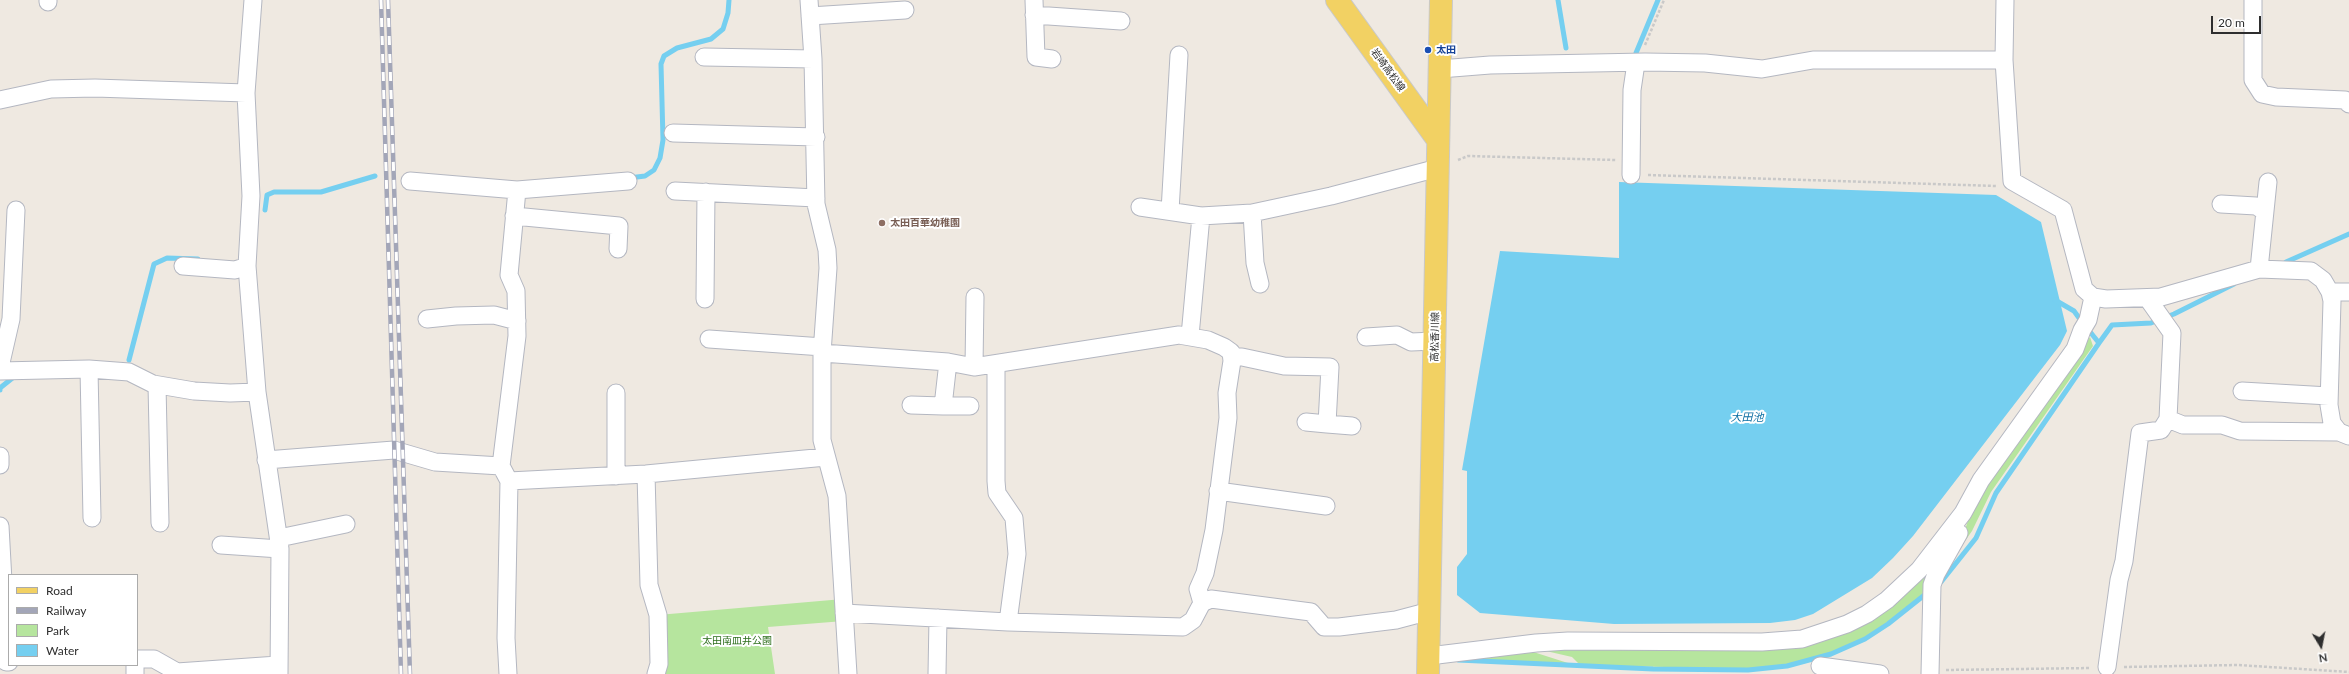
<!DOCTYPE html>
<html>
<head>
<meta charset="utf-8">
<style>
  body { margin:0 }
  #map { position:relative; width:2349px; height:674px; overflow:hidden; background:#efe9e1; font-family:Lato,sans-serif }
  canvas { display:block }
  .legend { position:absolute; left:8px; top:574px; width:130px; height:92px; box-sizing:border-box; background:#fff; border:1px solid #ababab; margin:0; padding:5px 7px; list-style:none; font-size:12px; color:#2e2e2e }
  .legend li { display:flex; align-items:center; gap:8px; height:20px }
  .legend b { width:20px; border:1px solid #ababab }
  .north { position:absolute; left:2301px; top:626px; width:40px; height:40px; -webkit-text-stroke:3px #fff; paint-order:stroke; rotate:170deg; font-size:11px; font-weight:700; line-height:16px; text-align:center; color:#2e2e2e }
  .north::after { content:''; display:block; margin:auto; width:14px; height:18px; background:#2e2e2e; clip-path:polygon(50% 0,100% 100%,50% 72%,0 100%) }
  .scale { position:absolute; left:2211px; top:16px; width:50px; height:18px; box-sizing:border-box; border:2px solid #2e2e2e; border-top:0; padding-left:5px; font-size:12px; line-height:14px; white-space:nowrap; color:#2e2e2e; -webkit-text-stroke:3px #fff; paint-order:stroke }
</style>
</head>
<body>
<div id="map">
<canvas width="2349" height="674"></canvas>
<ul class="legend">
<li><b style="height:5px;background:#f2d163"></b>Road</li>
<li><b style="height:5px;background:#a3a6b8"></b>Railway</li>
<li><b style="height:11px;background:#b6e59e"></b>Park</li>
<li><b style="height:11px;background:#75cff0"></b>Water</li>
</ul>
<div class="north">N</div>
<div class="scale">20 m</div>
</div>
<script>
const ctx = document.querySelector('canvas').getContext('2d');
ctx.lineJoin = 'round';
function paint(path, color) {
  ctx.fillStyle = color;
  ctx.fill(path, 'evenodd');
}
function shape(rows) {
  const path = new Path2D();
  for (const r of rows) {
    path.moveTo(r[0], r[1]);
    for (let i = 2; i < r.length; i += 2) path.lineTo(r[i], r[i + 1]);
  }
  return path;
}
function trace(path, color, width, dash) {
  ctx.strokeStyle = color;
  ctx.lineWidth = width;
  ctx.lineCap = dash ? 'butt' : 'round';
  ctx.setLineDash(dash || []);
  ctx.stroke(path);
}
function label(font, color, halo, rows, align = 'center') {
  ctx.font = font + ' Lato,"Noto Sans JP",sans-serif';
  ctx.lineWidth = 4;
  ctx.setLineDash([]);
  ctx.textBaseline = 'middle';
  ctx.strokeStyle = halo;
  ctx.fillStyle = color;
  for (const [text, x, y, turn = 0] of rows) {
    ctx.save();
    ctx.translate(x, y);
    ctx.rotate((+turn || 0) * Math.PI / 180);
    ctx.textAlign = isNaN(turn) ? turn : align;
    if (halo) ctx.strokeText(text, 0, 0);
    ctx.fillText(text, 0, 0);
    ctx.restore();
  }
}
paint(shape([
  [2090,337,2093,346,1991,492,1972,531,1944,571,1965,530,1975,498],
  [1958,530,1928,590,1888,622,1865,637,1830,653,1789,664,1748,669,1580,665,1572,657,1533,648,1832,637],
  [843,599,844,621,768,627,775,674,656,674,658,615],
  [1524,649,1571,664,1450,659]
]), '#b6e59e');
paint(shape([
  [1619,182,1996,195,2041,222,2067,331,2060,345,1913,536,1893,558,1872,578,1813,614,1795,620,1770,623,1614,624,1480,613,1457,595,1457,567,1467,554,1467,471,1462,470,1500,251,1619,258]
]), '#75cff0');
trace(shape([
  [1558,0,1566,48],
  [1636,53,1658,0],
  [629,178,645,176,654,170,660,158,663,140,661,64,664,56,677,48,711,39,723,29,728,13,729,0],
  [265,210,267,195,274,192,321,192,375,176],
  [2286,262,2349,234],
  [2055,300,2074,311,2082,322],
  [2099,343,2112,325,2151,323,2174,314,2234,284],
  [129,360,154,264,167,258,198,259],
  [0,390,0,388,15,376],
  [1941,582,1976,538,1996,493,2099,343,2087,328],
  [1458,660,1653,669,1748,670,1787,666,1831,654,1865,639,1888,624,1927,593]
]), '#75cff0', 5);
const minor = shape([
  [48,0,48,2],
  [253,0,246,93,251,196,247,266,257,392,280,549,279,674],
  [809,0,813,59,816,204,827,250,828,268,822,353,822,440,837,496,848,674],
  [1034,0,1036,57,1052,59],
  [2253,0,2253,80,2262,94,2276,97,2345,100,2349,104],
  [1034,15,1121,21],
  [810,16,905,10],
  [704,57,813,59],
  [1440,69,1490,65,1645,62,1705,63,1762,69,1813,60,2004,60],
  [0,100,51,89,95,88,246,93],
  [673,133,816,137],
  [1631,175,1632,90,1636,63],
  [410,181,517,190,628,181],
  [675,191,816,198],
  [2221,204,2256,206,2264,211],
  [1140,207,1201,216,1252,213,1331,196,1438,168],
  [1170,211,1179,55],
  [1252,213,1255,263,1260,284],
  [514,216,619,226,618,249],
  [183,266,235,270,247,266],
  [2259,269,2268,182],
  [2330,292,2349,292],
  [2093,297,2106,299,2161,297,2259,269,2311,271,2323,280,2330,292,2332,301,2329,405,2332,423,2339,432,2349,436],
  [705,299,706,192],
  [2148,299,2172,333,2168,419,2183,425,2222,425,2240,431,2339,432],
  [427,319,456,316,494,315,517,321],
  [1190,336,1201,216],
  [1366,337,1397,335,1411,342,1435,341],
  [709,339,823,347],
  [822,353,948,362,974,367,1179,335,1208,340,1224,347,1231,352,1232,361,1227,393,1228,418,1214,530,1205,573,1198,589,1202,603],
  [1232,357,1242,357,1284,366,1330,367,1327,424,1352,426],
  [996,365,996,481,997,493,1014,518,1017,554,1008,622],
  [0,367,11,319,16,210],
  [974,367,975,297],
  [89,369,92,518],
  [0,371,89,369,129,372,153,384,194,391,230,393,257,392],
  [157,385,160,523],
  [2242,391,2329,396],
  [911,405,943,406,948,362],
  [943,406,970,406],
  [1306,422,1327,424],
  [0,456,0,465],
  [266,460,394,450,435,462,501,466,517,336,516,291,509,275,517,190],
  [501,466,509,481,646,474,826,457],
  [646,474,649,585,658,615,659,664,656,674],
  [616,476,616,393],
  [1218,491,1326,506],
  [0,526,3,581,3,637,6,662,9,662],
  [279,538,346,524],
  [221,545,280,549],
  [844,613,1008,622,1183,627,1193,620,1202,603,1211,599,1311,612,1324,627,1339,627,1396,620,1430,611],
  [1429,656,1536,643,1568,641,1762,642,1802,639,1847,624,1867,614,1887,600,1919,570,1963,513,1981,480,2075,349,2082,330,2088,320,2093,297,2084,289,2063,210,2012,181,2004,60,2005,0],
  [137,659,154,659,177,672,278,665],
  [1820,666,1880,674],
  [2107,667,2119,580,2124,561,2140,433,2161,430,2168,419],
  [135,674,135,665],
  [508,674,506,638,509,481],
  [937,674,938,618],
  [1930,674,1932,585,1936,574,1959,533]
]);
const major = shape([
  [1337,0,1438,140],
  [1428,674,1441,0]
]);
trace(minor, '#b4b7c1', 19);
trace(major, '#c9c9c9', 24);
trace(shape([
  [1645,45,1664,0],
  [1458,160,1468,156,1616,160],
  [1648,175,1996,186],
  [2124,667,2238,665,2349,672],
  [1946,670,2091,668]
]), '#c9c9c9', 2.5, [3, 2]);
trace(minor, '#fff', 17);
trace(major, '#f2d163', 22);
const rail = shape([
  [381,0,401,674],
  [388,0,410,674]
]);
trace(rail, '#a3a6b8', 4.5);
trace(rail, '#fff', 3, [9]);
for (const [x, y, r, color] of [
  [1428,50,4,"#1a4fb4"],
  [882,223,4,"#8d6e63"]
]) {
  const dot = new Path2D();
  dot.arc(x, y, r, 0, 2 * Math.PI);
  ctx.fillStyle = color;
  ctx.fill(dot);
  trace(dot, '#fff', 1.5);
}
label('bold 10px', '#164399', '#fff', [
  ["太田",1436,50]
], 'left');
label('10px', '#2e2e2e', '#fff', [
  ["岩崎高松線",1388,70,54],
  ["高松香川線",1435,337,-89]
]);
label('bold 10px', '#785e54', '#fff', [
  ["太田百華幼稚園",890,223]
], 'left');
label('10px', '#2c6e1b', '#fff', [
  ["太田南皿井公園",737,641]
]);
label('italic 11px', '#0d6fa3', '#fff', [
  ["大田池",1747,417]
]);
</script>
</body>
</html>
